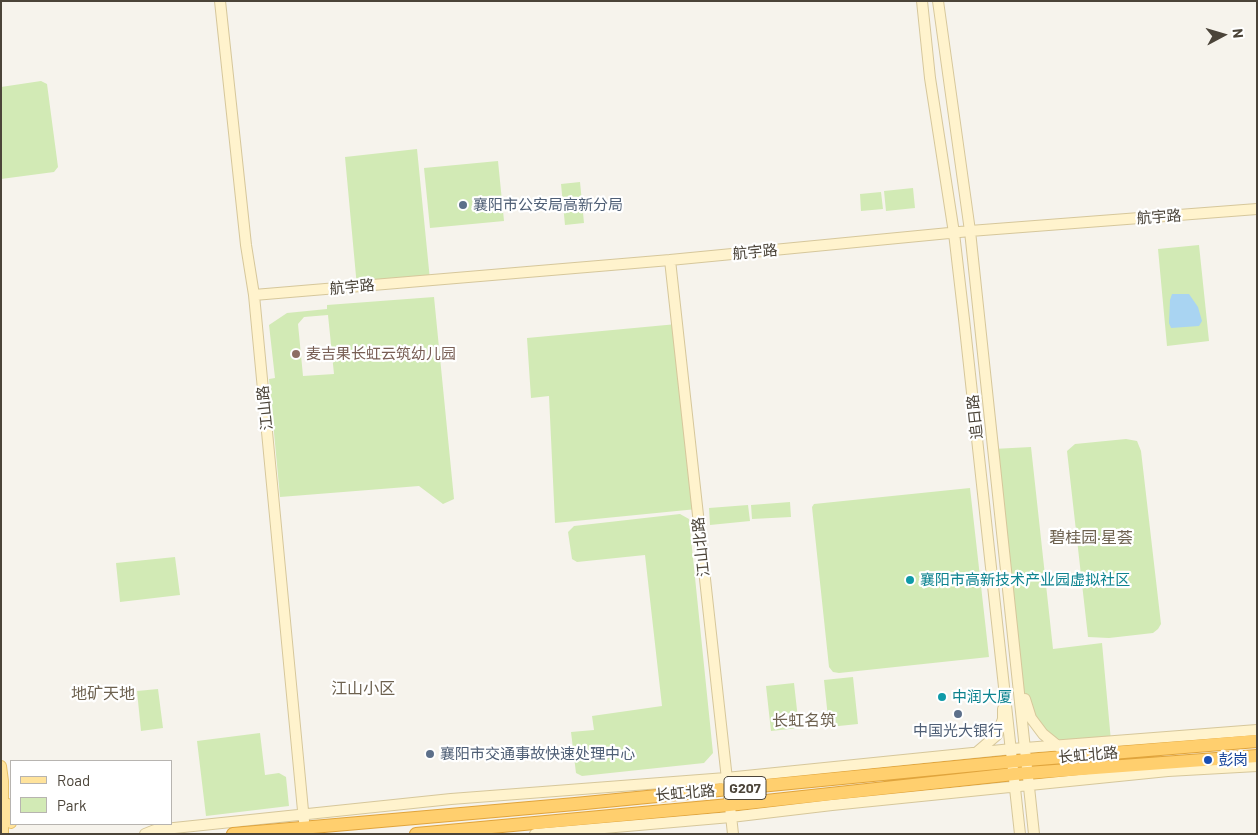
<!DOCTYPE html>
<html>
<head>
<meta charset="utf-8">
<style>
  body { margin:0 }
  #map { position:relative; width:1258px; height:835px; overflow:hidden; background:#f6f3ec; font-family:Barlow,sans-serif }
  canvas { display:block }
  .frame { position:absolute; inset:0; border:2px solid #4b4439; pointer-events:none }
  .legend { position:absolute; left:10px; top:760px; width:162px; height:65px; box-sizing:border-box; background:#fff; border:1px solid #b7b4b0; margin:0; padding:6px 9px; list-style:none; font-size:15px; color:#4b4439 }
  .legend li { display:flex; align-items:center; gap:10px; height:25px }
  .legend b { width:25px; border:1px solid #b7b4b0 }
  .north { position:absolute; left:1198px; top:10px; width:50px; height:50px; -webkit-text-stroke:4px #fff; paint-order:stroke; rotate:84deg; font-size:14px; font-weight:700; line-height:20px; text-align:center; color:#4b4439 }
  .north::after { content:''; display:block; margin:auto; width:18px; height:22px; background:#4b4439; clip-path:polygon(50% 0,100% 100%,50% 72%,0 100%) }
</style>
</head>
<body>
<div id="map">
<canvas width="1258" height="835"></canvas>
<div class="frame"></div>
<ul class="legend">
<li><b style="height:6px;background:#ffe39c"></b>Road</li>
<li><b style="height:14px;background:#d2eab5"></b>Park</li>
</ul>
<div class="north">N</div>
</div>
<script>
const ctx = document.querySelector('canvas').getContext('2d');
ctx.lineJoin = 'round';
function paint(path, color) {
  ctx.fillStyle = color;
  ctx.fill(path, 'evenodd');
}
function shape(rows) {
  const path = new Path2D();
  for (const r of rows) {
    path.moveTo(r[0], r[1]);
    for (let i = 2; i < r.length; i += 2) path.lineTo(r[i], r[i + 1]);
  }
  return path;
}
function trace(path, color, width, dash) {
  ctx.strokeStyle = color;
  ctx.lineWidth = width;
  ctx.lineCap = dash ? 'butt' : 'round';
  ctx.setLineDash(dash || []);
  ctx.stroke(path);
}
function label(font, color, halo, rows, align = 'center') {
  ctx.font = font + ' Barlow,"Noto Sans SC",sans-serif';
  ctx.lineWidth = 4.5;
  ctx.setLineDash([]);
  ctx.textBaseline = 'middle';
  ctx.strokeStyle = halo;
  ctx.fillStyle = color;
  for (const [text, x, y, turn = 0] of rows) {
    ctx.save();
    ctx.translate(x, y);
    ctx.rotate((+turn || 0) * Math.PI / 180);
    ctx.textAlign = isNaN(turn) ? turn : align;
    if (halo) ctx.strokeText(text, 0, 0);
    ctx.fillText(text, 0, 0);
    ctx.restore();
  }
}
paint(shape([
  [41,81,47,84,58,167,54,172,1,179,1,87],
  [417,149,430,280,357,287,345,157],
  [498,161,504,221,430,228,424,168],
  [580,182,584,223,565,225,561,184],
  [913,188,915,208,886,211,884,191],
  [881,192,883,209,861,211,860,194],
  [1199,245,1209,341,1167,346,1158,249],
  [434,297,454,499,443,504,419,486,280,497,269,379,275,378,269,325,287,313,327,309,327,305],
  [328,315,334,374,303,376,298,324,304,317],
  [677,324,697,509,555,523,549,396,531,398,527,338],
  [1126,439,1137,441,1141,451,1161,624,1158,629,1153,633,1109,638,1088,637,1067,451,1075,444],
  [1031,447,1053,649,1102,643,1111,741,1056,745,1031,718,1019,681,993,449],
  [970,488,989,657,839,673,833,672,829,667,812,507,814,504],
  [790,502,791,517,752,519,751,505],
  [748,505,750,521,710,525,709,508],
  [680,514,689,519,713,753,704,763,582,776,576,773,571,732,594,730,592,716,662,706,645,555,577,562,572,559,568,532,574,526],
  [175,557,180,595,120,602,116,563],
  [853,677,858,724,829,727,824,680],
  [794,683,799,728,771,731,766,686],
  [158,689,163,728,141,731,137,691],
  [260,733,265,775,279,773,286,777,289,806,206,816,197,741]
]), '#d2eab5');
paint(shape([
  [1172,294,1189,294,1198,307,1202,321,1199,326,1171,328,1169,323,1170,300]
]), '#a9d4f2');
const secondary = shape([
  [220,1,246,245,254,295,304,821],
  [922,1,930,78,954,233,964,319,1020,834],
  [938,1,970,231,1034,834],
  [670,260,733,834],
  [254,295,670,260,970,231,1257,209],
  [1025,699,1031,718,1043,734,1059,747],
  [977,752,997,735,1003,719,1003,709],
  [145,834,155,830,451,799,726,778,1012,749,1257,730],
  [535,834,731,817,832,805,1168,771,1257,766]
]);
const primary = shape([
  [1,766,3,781,3,834],
  [8,804,11,823]
]);
const highway = shape([
  [233,834,575,804,1027,760,1257,741],
  [416,834,729,805,1014,774,1257,756]
]);
trace(secondary, '#d6c79b', 12);
trace(primary, '#e6c16a', 12);
trace(highway, '#e0a43c', 14);
trace(secondary, '#fff3cd', 10);
trace(primary, '#ffe39c', 10);
trace(highway, '#ffcf6e', 12);
for (const [x, y, r, color] of [
  [463,205,5,"#5c6f8a"],
  [296,354,5,"#8d6e63"],
  [910,580,5,"#0f9aa8"],
  [942,697,5,"#0f9aa8"],
  [958,714,5,"#5c6f8a"],
  [430,754,5,"#5c6f8a"],
  [1208,760,5,"#1a4fb4"]
]) {
  const dot = new Path2D();
  dot.arc(x, y, r, 0, 2 * Math.PI);
  ctx.fillStyle = color;
  ctx.fill(dot);
  trace(dot, '#fff', 2);
}
for (const [x, y, w] of [
  [745,788,42]
]) {
  const box = new Path2D();
  box.roundRect(x - w / 2, y - 11.5, w, 23, 4);
  ctx.fillStyle = '#fff';
  ctx.fill(box);
  trace(box, '#4b4439', 1);
}
label('bold 14px', '#4b4439', null, [
  ["G207",745,788]
]);
label('15px', '#4e5e75', '#fff', [
  ["襄阳市公安局高新分局",473,205],
  ["中国光大银行",958,731,"center"],
  ["襄阳市交通事故快速处理中心",440,754]
], 'left');
label('15px', '#4b4439', '#fff', [
  ["航宇路",1159,217,-4],
  ["航宇路",755,252,-5],
  ["航宇路",352,287,-5],
  ["江山路",265,408,-96],
  ["追日路",975,417,-96],
  ["江山北路",701,547,-96],
  ["长虹北路",1088,755,-5],
  ["长虹北路",685,793,-5]
]);
label('15px', '#785e54', '#fff', [
  ["麦吉果长虹云筑幼儿园",306,354]
], 'left');
label('15px', '#0d838f', '#fff', [
  ["襄阳市高新技术产业园虚拟社区",920,580],
  ["中润大厦",952,697]
], 'left');
label('15px', '#164399', '#fff', [
  ["彭岗",1218,760]
], 'left');
label('16px', '#6e6250', '#fff', [
  ["碧桂园·星荟",1091,538],
  ["江山小区",363,689],
  ["地矿天地",103,694],
  ["长虹名筑",804,721]
]);
</script>
</body>
</html>
